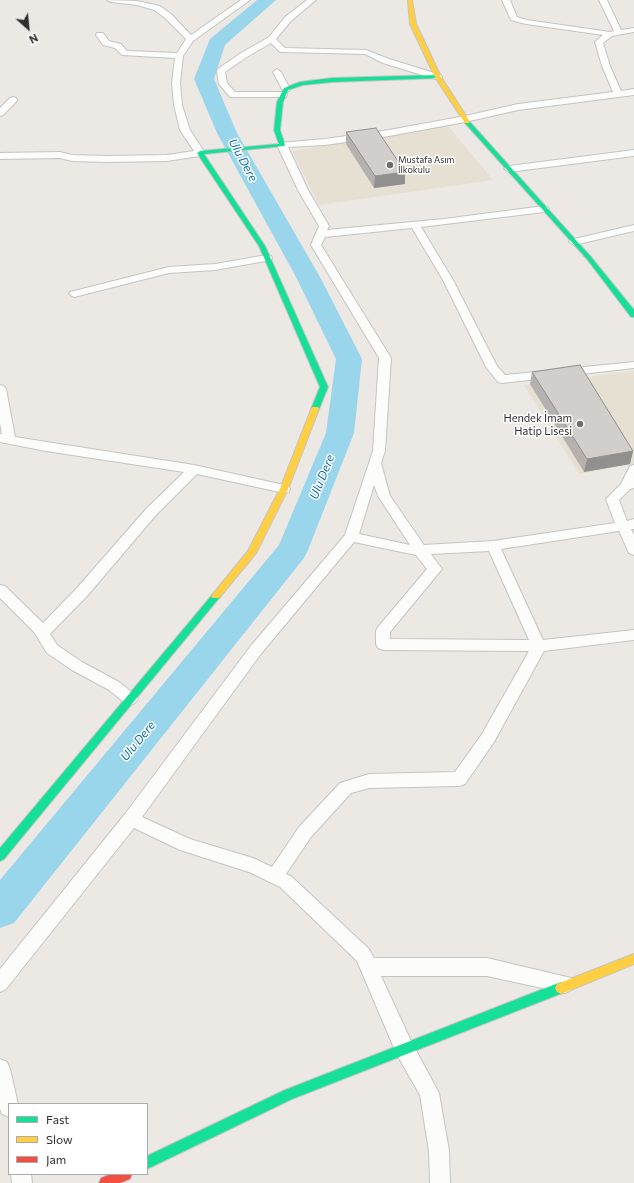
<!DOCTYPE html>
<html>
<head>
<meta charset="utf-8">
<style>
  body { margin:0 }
  #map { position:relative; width:634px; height:1183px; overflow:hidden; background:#ece8e4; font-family:Commissioner,sans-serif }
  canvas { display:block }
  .legend { position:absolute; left:8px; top:1103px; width:140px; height:72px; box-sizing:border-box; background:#fff; border:1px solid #ababab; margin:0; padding:5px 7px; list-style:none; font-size:12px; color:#2e2e2e }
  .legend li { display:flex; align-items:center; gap:8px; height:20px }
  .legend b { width:20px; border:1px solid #ababab }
  .north { position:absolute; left:8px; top:8px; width:40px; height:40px; -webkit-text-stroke:3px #fff; paint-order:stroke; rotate:153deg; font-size:11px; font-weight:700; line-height:16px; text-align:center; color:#2e2e2e }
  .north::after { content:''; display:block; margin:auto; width:14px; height:18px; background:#2e2e2e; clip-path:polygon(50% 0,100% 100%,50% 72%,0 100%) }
</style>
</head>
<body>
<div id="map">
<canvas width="634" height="1183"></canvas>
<ul class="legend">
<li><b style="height:5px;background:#16e098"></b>Fast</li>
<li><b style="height:5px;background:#ffcf43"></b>Slow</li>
<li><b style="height:5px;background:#f24e42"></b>Jam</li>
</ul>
<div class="north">N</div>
</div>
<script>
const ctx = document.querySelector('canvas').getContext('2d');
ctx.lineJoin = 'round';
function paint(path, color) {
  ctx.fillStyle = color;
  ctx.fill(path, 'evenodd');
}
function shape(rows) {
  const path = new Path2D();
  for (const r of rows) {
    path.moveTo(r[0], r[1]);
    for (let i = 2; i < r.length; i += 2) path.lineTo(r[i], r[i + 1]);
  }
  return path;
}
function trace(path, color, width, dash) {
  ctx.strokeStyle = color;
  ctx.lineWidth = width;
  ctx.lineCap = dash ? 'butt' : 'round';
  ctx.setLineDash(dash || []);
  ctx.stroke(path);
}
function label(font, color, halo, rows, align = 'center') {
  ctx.font = font + ' Commissioner,sans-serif';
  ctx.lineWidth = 3;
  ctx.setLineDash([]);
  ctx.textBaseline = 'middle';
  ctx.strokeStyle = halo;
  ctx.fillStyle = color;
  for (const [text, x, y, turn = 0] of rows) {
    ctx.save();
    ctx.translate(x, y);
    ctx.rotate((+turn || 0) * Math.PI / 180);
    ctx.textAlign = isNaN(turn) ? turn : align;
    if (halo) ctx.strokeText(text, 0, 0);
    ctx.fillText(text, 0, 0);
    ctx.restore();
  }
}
paint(shape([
  [448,126,493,180,319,205,292,151],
  [634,371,634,464,579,474,524,385]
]), '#e6e0d3');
paint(shape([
  [257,0,276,0,225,45,214,79,237,133,320,277,362,359,354,433,308,550,304,558,14,923,0,928,0,880,279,545,326,433,336,359,296,277,217,133,194,79,210,39,257,0]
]), '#99d6ec');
const street = shape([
  [107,0,137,1,160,6,171,14,191,35,241,0,250,0,193,41,183,56,180,83,182,105,190,130,205,153,200,156,167,161,107,162,72,161,60,158,0,159,0,153,60,152,72,155,107,156,167,155,194,151,180,130,174,105,172,83,175,58,122,55,115,48,103,45,96,35,97,33,103,33,109,41,121,44,127,51,177,53,186,39,165,18,154,10,137,5,111,2,107,0],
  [307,0,316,0,291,21,276,39,285,48,366,50,389,59,441,75,442,77,441,79,435,79,383,63,365,54,283,52,280,52,271,43,247,57,225,72,227,83,235,92,283,92,286,93,287,95,286,97,230,97,219,84,217,71,218,69,241,53,269,37,285,17,307,0],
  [502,0,510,0,517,17,527,20,610,32,614,31,599,0,607,0,621,30,634,28,634,32,612,36,603,43,610,66,621,91,634,89,634,95,518,110,465,122,389,136,325,145,288,147,308,190,329,226,327,230,444,219,544,206,547,207,549,209,544,212,421,227,453,280,497,366,505,375,634,362,634,368,502,383,498,382,486,367,443,280,412,228,325,237,321,245,391,358,385,451,381,463,390,496,424,545,493,541,615,523,606,499,621,484,630,466,634,465,634,488,630,489,619,500,627,521,634,519,634,529,631,529,634,535,634,555,629,553,619,531,501,549,543,640,634,630,634,640,544,651,494,742,465,784,459,786,369,788,351,793,311,837,286,874,292,877,369,949,374,958,487,958,571,978,574,984,571,990,565,993,487,976,381,976,411,1041,439,1093,449,1151,450,1183,430,1183,429,1151,420,1095,397,1055,357,961,280,887,249,872,180,850,134,828,6,989,0,992,0,969,125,814,250,647,345,535,373,451,379,358,311,245,319,226,298,190,277,145,279,143,325,139,389,130,465,116,518,104,613,92,602,66,595,42,603,35,526,24,511,20,502,0],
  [374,485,378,496,410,545,359,534,374,485],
  [354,542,416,555,427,569,378,627,376,631,376,644,378,648,383,650,529,651,482,734,455,772,369,774,340,783,299,827,272,867,253,858,190,839,142,817,260,655,354,542],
  [489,551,529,640,390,639,390,632,442,569,431,554,489,551],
  [277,69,281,72,290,89,289,91,286,92,282,89,273,72,277,69],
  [13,97,16,98,17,100,16,102,3,115,0,116,0,108,10,98,13,97],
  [634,150,634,156,509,172,504,169,509,166,634,150],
  [634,225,634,231,574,245,569,242,570,240,634,225],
  [267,255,271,256,272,258,271,260,215,270,169,273,74,297,69,294,70,292,169,267,215,264,267,255],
  [0,385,4,386,6,389,15,437,194,465,284,485,289,486,290,489,289,492,284,493,197,474,156,515,87,596,50,634,57,645,82,662,119,682,135,695,138,699,135,703,130,705,125,703,109,690,72,670,47,653,34,632,0,598,0,585,5,586,43,623,77,588,146,509,184,472,46,451,0,442,0,434,2,434,0,423,0,385],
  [0,1059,7,1062,10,1069,18,1104,9,1104,9,1117,2,1114,0,1109,0,1059],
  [11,1174,31,1174,32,1183,12,1183,11,1174]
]);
const fast = shape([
  [438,75,440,76,440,78,332,82,303,85,288,90,283,102,280,130,285,145,284,146,204,154,265,246,328,387,319,409,318,411,312,411,311,409,320,387,259,246,197,153,200,151,279,144,274,130,277,102,284,88,300,82,332,78,438,75],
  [465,121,469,121,591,257,634,310,634,317,631,317,587,259,465,123,465,121],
  [216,593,219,594,221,596,219,598,4,859,0,861,0,848,213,594,216,593],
  [561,982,565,984,567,988,565,992,292,1099,147,1169,147,1156,285,1090,561,982]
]);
const slow = shape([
  [408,0,412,0,416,24,441,77,470,122,469,123,465,123,435,77,410,24,408,0],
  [312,407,318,407,319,409,288,489,256,553,219,598,213,598,211,596,213,594,248,551,280,489,312,407],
  [634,954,634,964,561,994,557,992,555,988,557,984,634,954]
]);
const jam = shape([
  [111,1174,132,1174,130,1179,120,1183,99,1183,101,1178,111,1174]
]);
trace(street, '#c5c4c5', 2);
trace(fast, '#c5c4c5', 2);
trace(slow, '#c5c4c5', 2);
trace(jam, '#c5c4c5', 2);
paint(street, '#fcfcfb');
paint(fast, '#16e098');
paint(slow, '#ffcf43');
paint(jam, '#f24e42');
paint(shape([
  [346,132,405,172,405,184,374,188,346,144],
  [532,372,633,451,630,464,584,472,530,384]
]), '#b4b1af');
paint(shape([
  [405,172,405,184,374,188,375,176],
  [633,451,630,464,584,472,587,459]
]), '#92908e');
const building = shape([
  [376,128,405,172,375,176,346,132,376,128],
  [580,365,633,451,587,459,532,372,580,365]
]);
paint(building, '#d1cecb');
trace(building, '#92908e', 1);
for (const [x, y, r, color] of [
  [390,165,4,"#706f6e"],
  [580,424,4,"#706f6e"]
]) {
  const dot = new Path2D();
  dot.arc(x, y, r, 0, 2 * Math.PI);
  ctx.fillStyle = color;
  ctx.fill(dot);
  trace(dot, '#fff', 1.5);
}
label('9px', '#2e2e2e', '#fff', [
  ["Mustafa Asım",398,160],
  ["İlkokulu",398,170]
], 'left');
label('11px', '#2e2e2e', '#fff', [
  ["Hendek İmam",572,418],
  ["Hatip Lisesi",572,431]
], 'right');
label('italic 12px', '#0d6fa3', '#fff', [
  ["Ulu Dere",243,160,61],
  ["Ulu Dere",322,477,-68],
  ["Ulu Dere",138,741,-51]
]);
</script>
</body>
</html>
